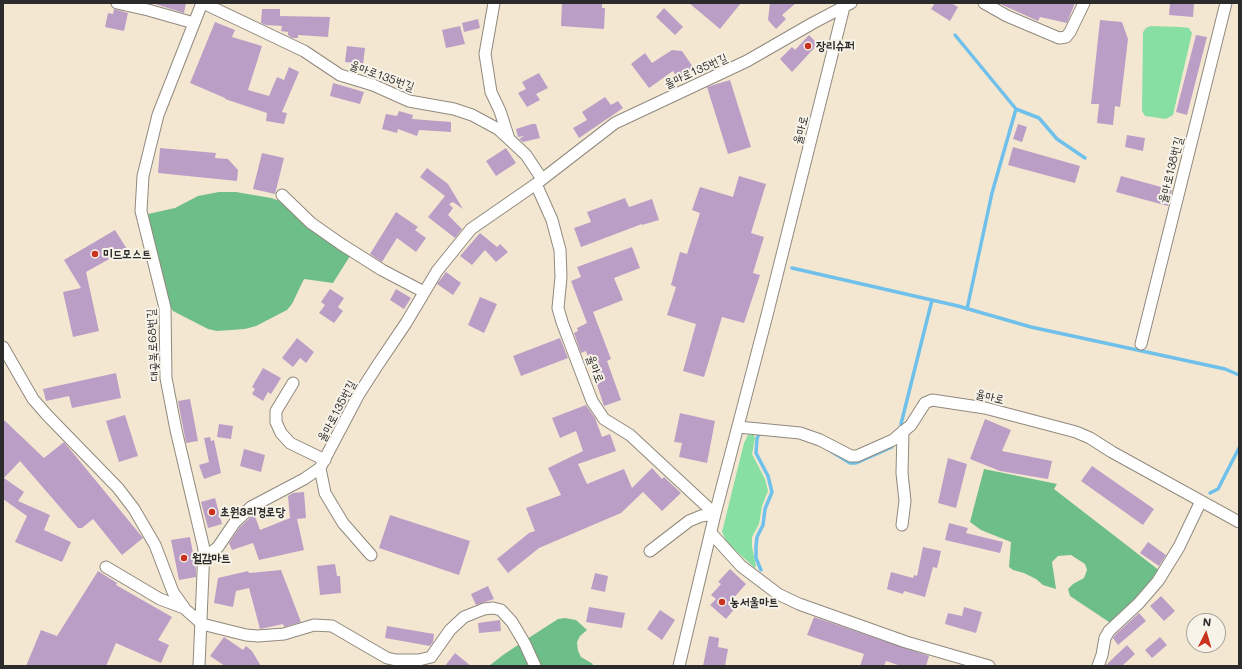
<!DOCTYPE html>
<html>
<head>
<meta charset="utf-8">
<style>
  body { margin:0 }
  #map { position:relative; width:1242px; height:669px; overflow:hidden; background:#f4e7d1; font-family:Mali,sans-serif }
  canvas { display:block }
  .frame { position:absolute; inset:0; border:4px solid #2b2b2b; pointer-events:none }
  .north { position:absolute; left:1186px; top:613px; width:40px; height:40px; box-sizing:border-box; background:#f7f3e8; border:1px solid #a5a39c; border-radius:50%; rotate:5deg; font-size:11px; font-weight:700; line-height:16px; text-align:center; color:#2b2b2b }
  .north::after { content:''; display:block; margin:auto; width:14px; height:18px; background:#c8321e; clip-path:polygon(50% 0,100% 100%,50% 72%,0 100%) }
</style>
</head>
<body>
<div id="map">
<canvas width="1242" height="669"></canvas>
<div class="frame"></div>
<div class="north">N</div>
</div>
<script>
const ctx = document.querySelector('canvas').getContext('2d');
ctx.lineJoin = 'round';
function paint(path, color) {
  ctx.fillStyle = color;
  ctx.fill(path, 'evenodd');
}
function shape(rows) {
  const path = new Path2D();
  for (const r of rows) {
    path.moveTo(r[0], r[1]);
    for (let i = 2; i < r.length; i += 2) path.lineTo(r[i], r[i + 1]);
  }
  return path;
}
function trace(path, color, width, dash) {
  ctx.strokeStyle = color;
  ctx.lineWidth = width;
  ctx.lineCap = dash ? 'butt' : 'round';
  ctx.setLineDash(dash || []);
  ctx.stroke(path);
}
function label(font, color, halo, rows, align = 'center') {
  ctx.font = font + ' Mali,"Poor Story",sans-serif';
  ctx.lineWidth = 4;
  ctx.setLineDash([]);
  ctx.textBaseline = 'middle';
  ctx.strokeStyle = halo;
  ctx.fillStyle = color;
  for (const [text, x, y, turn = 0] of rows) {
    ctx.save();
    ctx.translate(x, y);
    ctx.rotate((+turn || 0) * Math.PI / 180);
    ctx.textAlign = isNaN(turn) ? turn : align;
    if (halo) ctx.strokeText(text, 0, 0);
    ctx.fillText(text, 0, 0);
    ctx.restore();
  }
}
paint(shape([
  [1151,26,1181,27,1189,28,1192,33,1173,115,1166,119,1145,116,1142,111,1143,32,1146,28],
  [748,435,754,435,755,438,752,454,765,479,768,491,762,506,759,524,752,537,752,547,756,566,755,568,727,543,722,532,744,443]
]), '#88dfa3');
paint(shape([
  [219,192,236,192,271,198,283,202,350,256,333,283,304,279,292,304,287,310,256,326,245,329,217,331,208,329,173,311,169,305,148,214,175,208,198,196],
  [984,469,1057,484,1054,489,1160,571,1139,598,1112,624,1070,596,1068,589,1073,584,1084,578,1087,570,1085,564,1071,555,1058,556,1052,562,1056,589,1043,585,1036,579,1024,573,1013,570,1009,567,1011,542,981,530,970,522],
  [565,618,576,620,587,630,580,636,577,642,578,651,581,657,593,664,592,666,539,666,527,639,558,619],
  [521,643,532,666,489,666,503,655]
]), '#6ebe89');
trace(shape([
  [955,35,1016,109],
  [792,268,958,306,1031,327,1225,369,1239,375],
  [967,309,992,193,1016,109,1039,118,1057,139,1085,158],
  [901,424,932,300],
  [761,433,759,433,757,439,756,453,768,476,772,492,765,509,763,525,757,537,756,546,756,558,761,570],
  [829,450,850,463,856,463,892,447],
  [1210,493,1218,489,1239,448]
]), '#6fc0ea', 3.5);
paint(shape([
  [152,3,186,3,184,13],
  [562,3,602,3,602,8,605,8,604,29,561,26],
  [689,3,741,3,720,29],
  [770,3,796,3,782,15,786,19,776,29,768,20],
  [935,3,951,3,958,7,950,21,931,9],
  [998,3,1075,3,1067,23,1040,17,1038,21],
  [1170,3,1194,3,1193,17,1169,15],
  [664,8,683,27,675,35,656,17],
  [114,9,128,13,124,31,105,27,108,13,113,14],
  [262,9,280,9,280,16,330,17,328,37,298,35,298,38,292,38,288,35,288,32,281,31,282,26,266,25,261,23],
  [478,19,480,28,464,32,462,23],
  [1100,20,1122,22,1128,39,1120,107,1115,106,1113,125,1097,123,1099,104,1091,104],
  [215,22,235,30,232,37,262,46,248,90,269,96,277,77,284,80,289,67,299,72,282,112,287,113,284,124,266,121,267,113,225,99,225,98,190,83],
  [460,26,465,44,446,48,442,30],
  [809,35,818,44,792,72,780,59,792,47,795,50],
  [1196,35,1207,37,1187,115,1176,112],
  [347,46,365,48,363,64,345,62],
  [672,50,682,51,695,70,679,81,673,71,649,88,631,64,645,53,652,63],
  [539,73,548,88,536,94,540,100,527,107,518,93,526,89,522,82],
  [730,80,751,147,728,154,707,87],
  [333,83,364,92,360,104,330,96],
  [605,97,611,105,618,101,623,108,579,138,573,128,587,120,582,112],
  [399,111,413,115,412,119,451,122,451,132,419,130,417,136,398,129,397,133,382,129,386,114,397,116],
  [532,124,536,124,540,138,523,142,519,139,524,136,518,137,516,129],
  [1018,124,1027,127,1022,142,1013,139],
  [1127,135,1145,138,1143,151,1125,147],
  [1013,147,1080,166,1075,183,1008,165],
  [160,148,216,153,215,158,228,159,238,170,237,181,158,173],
  [506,148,516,163,496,176,486,161],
  [262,153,284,158,275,194,253,189],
  [427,168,448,184,463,209,453,202,449,204,453,208,448,215,462,229,455,238,428,217,445,196,420,177],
  [739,176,766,184,751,233,764,237,753,273,760,275,744,323,722,317,704,377,683,371,696,324,667,315,676,287,671,285,680,252,687,254,700,213,692,210,700,187,733,197],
  [1121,176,1172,190,1168,206,1116,192],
  [625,198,629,207,652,199,659,220,642,225,642,224,581,247,574,228,591,222,587,212],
  [396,212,418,227,415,230,426,238,416,252,397,238,382,262,370,254],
  [115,230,127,249,86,272,99,331,73,337,63,292,81,288,64,260],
  [480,233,497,247,500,244,508,252,496,262,485,250,472,265,460,256],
  [632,247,640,268,614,278,623,300,593,312,611,359,607,361,621,400,604,406,586,351,581,353,574,333,578,331,577,328,587,323,571,281,581,277,577,267],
  [446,272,461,283,453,295,437,284],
  [330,289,344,298,338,307,343,311,334,323,319,313,325,305,321,302],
  [396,289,411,298,404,309,390,300],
  [480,297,497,304,484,333,468,325],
  [297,338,314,352,306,363,300,358,293,367,282,358],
  [560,338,568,358,521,376,513,356],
  [263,368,281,378,271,394,268,392,263,401,252,394,255,389,252,387],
  [116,373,121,398,72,408,69,396,46,401,43,389],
  [190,399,198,441,186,443,178,401],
  [586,405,595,418,602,437,610,434,616,451,578,464,587,484,624,469,632,488,652,468,662,479,664,477,681,493,662,511,643,492,621,513,539,548,508,573,497,559,529,533,535,531,526,508,561,495,548,468,583,451,576,431,560,438,552,418],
  [680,413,715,421,707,463,679,457,682,443,674,442],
  [125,415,138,456,119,462,106,421],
  [3,419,44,458,64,442,143,538,122,555,93,519,82,528,78,528,20,461,4,478,24,492,18,501,50,515,44,530,71,542,62,562,15,542,27,516,3,499],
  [985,419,1011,430,1002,451,1052,461,1048,479,1000,471,970,459],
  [219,424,233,426,231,439,217,437],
  [210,437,211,441,214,440,221,473,204,479,199,465,209,462,204,438],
  [244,449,265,455,261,472,240,466],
  [948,458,967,464,956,508,938,503],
  [1092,466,1154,509,1143,525,1081,481],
  [304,492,306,518,297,519,304,550,259,560,253,543,232,550,229,543,240,527,254,514,260,530,290,518,288,496,293,493],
  [215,498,222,524,208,528,201,502],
  [390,515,470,541,459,575,379,548],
  [949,523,968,528,966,533,1003,542,1000,553,945,540],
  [190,537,196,569,196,577,179,580,171,540],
  [1148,542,1166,555,1159,566,1140,553],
  [923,547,941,551,937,568,933,567,925,597,904,591,903,594,887,589,891,572,913,578,914,575,917,576],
  [335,564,337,576,340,576,341,593,320,595,317,566],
  [730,569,746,584,731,601,737,606,726,619,710,605,716,599,711,595,721,584,718,582],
  [281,570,301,622,284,627,283,624,260,629,249,588,236,591,233,607,214,603,218,578,248,571,249,573],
  [98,571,117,583,116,585,172,617,158,640,169,645,161,663,116,643,106,666,26,666,41,630,57,636],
  [595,573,608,576,605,592,591,589],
  [488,586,494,599,476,605,471,594],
  [1161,596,1175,611,1164,621,1150,606],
  [589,607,625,613,622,628,586,622],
  [964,607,982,612,976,633,945,624,948,613,962,616],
  [660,610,675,620,662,640,647,629],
  [1139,613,1146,621,1118,645,1113,638,1115,635],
  [814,617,929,656,926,666,901,666,886,661,884,666,860,666,864,654,807,635],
  [500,620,501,631,479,633,478,623],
  [387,626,434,634,433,642,430,646,385,638],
  [709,636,719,638,718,647,728,649,725,666,703,666],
  [224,637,243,650,246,646,252,651,261,666,225,666,210,656],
  [1160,637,1167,645,1152,658,1145,650],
  [1127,645,1135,654,1122,666,1105,666],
  [455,653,471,666,445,666]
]), '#bb9ec6');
const minor = shape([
  [117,3,148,10,194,23],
  [203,3,304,51,340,75,373,85,409,101,454,109,472,115,498,129,509,139,526,155,542,179],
  [494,3,485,54,491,92,500,111,509,139],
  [984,3,1007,16,1059,38,1066,37,1070,32,1084,3],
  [536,184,552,220,560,250,561,277,558,308,562,322,592,401,604,419,630,435,715,514],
  [282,195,311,223,341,244,382,270,424,292],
  [1141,344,1226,3],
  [3,347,33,399,47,415,118,488,134,509,155,545,173,592,185,609,202,624,246,635,258,636,284,634,314,625,332,626,387,658,396,660,419,660,431,657,450,630,464,617,484,609,493,608,501,610,512,622,525,644,535,666],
  [293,383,276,411,276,422,281,433,290,443,325,460],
  [738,427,800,433,820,440,851,456,857,456,893,440,911,425,925,403,932,400,985,408,1076,432,1090,438,1112,452,1239,522],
  [320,468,325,493,343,523,371,555],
  [902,525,905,501,902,473,903,431],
  [711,533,741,566,778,594,799,604,906,642,989,666],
  [650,551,689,521,701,516,715,514],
  [204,558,218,547,235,522,251,507,304,479,320,468,359,394,377,366,406,323,437,271,471,229,536,184,615,123,747,61,813,23,851,3],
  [106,567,160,599,184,608],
  [199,666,204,549,176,430,166,378,165,308,141,211,143,176,158,115,202,3],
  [679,666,715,514,767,315,845,3],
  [1098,666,1102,655,1105,638,1109,631,1139,603,1158,581,1179,547,1201,501]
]);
trace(minor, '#90897e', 13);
trace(minor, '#fff', 11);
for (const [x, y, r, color] of [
  [808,46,4,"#c8321e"],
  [95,254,4,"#c8321e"],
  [212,512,4,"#c8321e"],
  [184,558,4,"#c8321e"],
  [722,602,4,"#c8321e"]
]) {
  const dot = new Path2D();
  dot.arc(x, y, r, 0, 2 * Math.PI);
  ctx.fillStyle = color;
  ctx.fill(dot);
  trace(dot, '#f7f3e8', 1.5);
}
label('bold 12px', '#2b2b2b', '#f7f3e8', [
  ["장리슈퍼",816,46],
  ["미드모스트",103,254],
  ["초원3리경로당",220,512],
  ["월감마트",192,558],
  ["농서울마트",730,602]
], 'left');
label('12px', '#2b2b2b', '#f7f3e8', [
  ["율마로135번길",696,71,-24],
  ["율마로135번길",382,76,20],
  ["율마로",801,130,-76],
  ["율마로138번길",1171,170,-76],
  ["대곶북로68번길",153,345,-93],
  ["율마로",595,369,70],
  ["율마로",990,397,13],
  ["율마로135번길",337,411,-62]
]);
</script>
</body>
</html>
